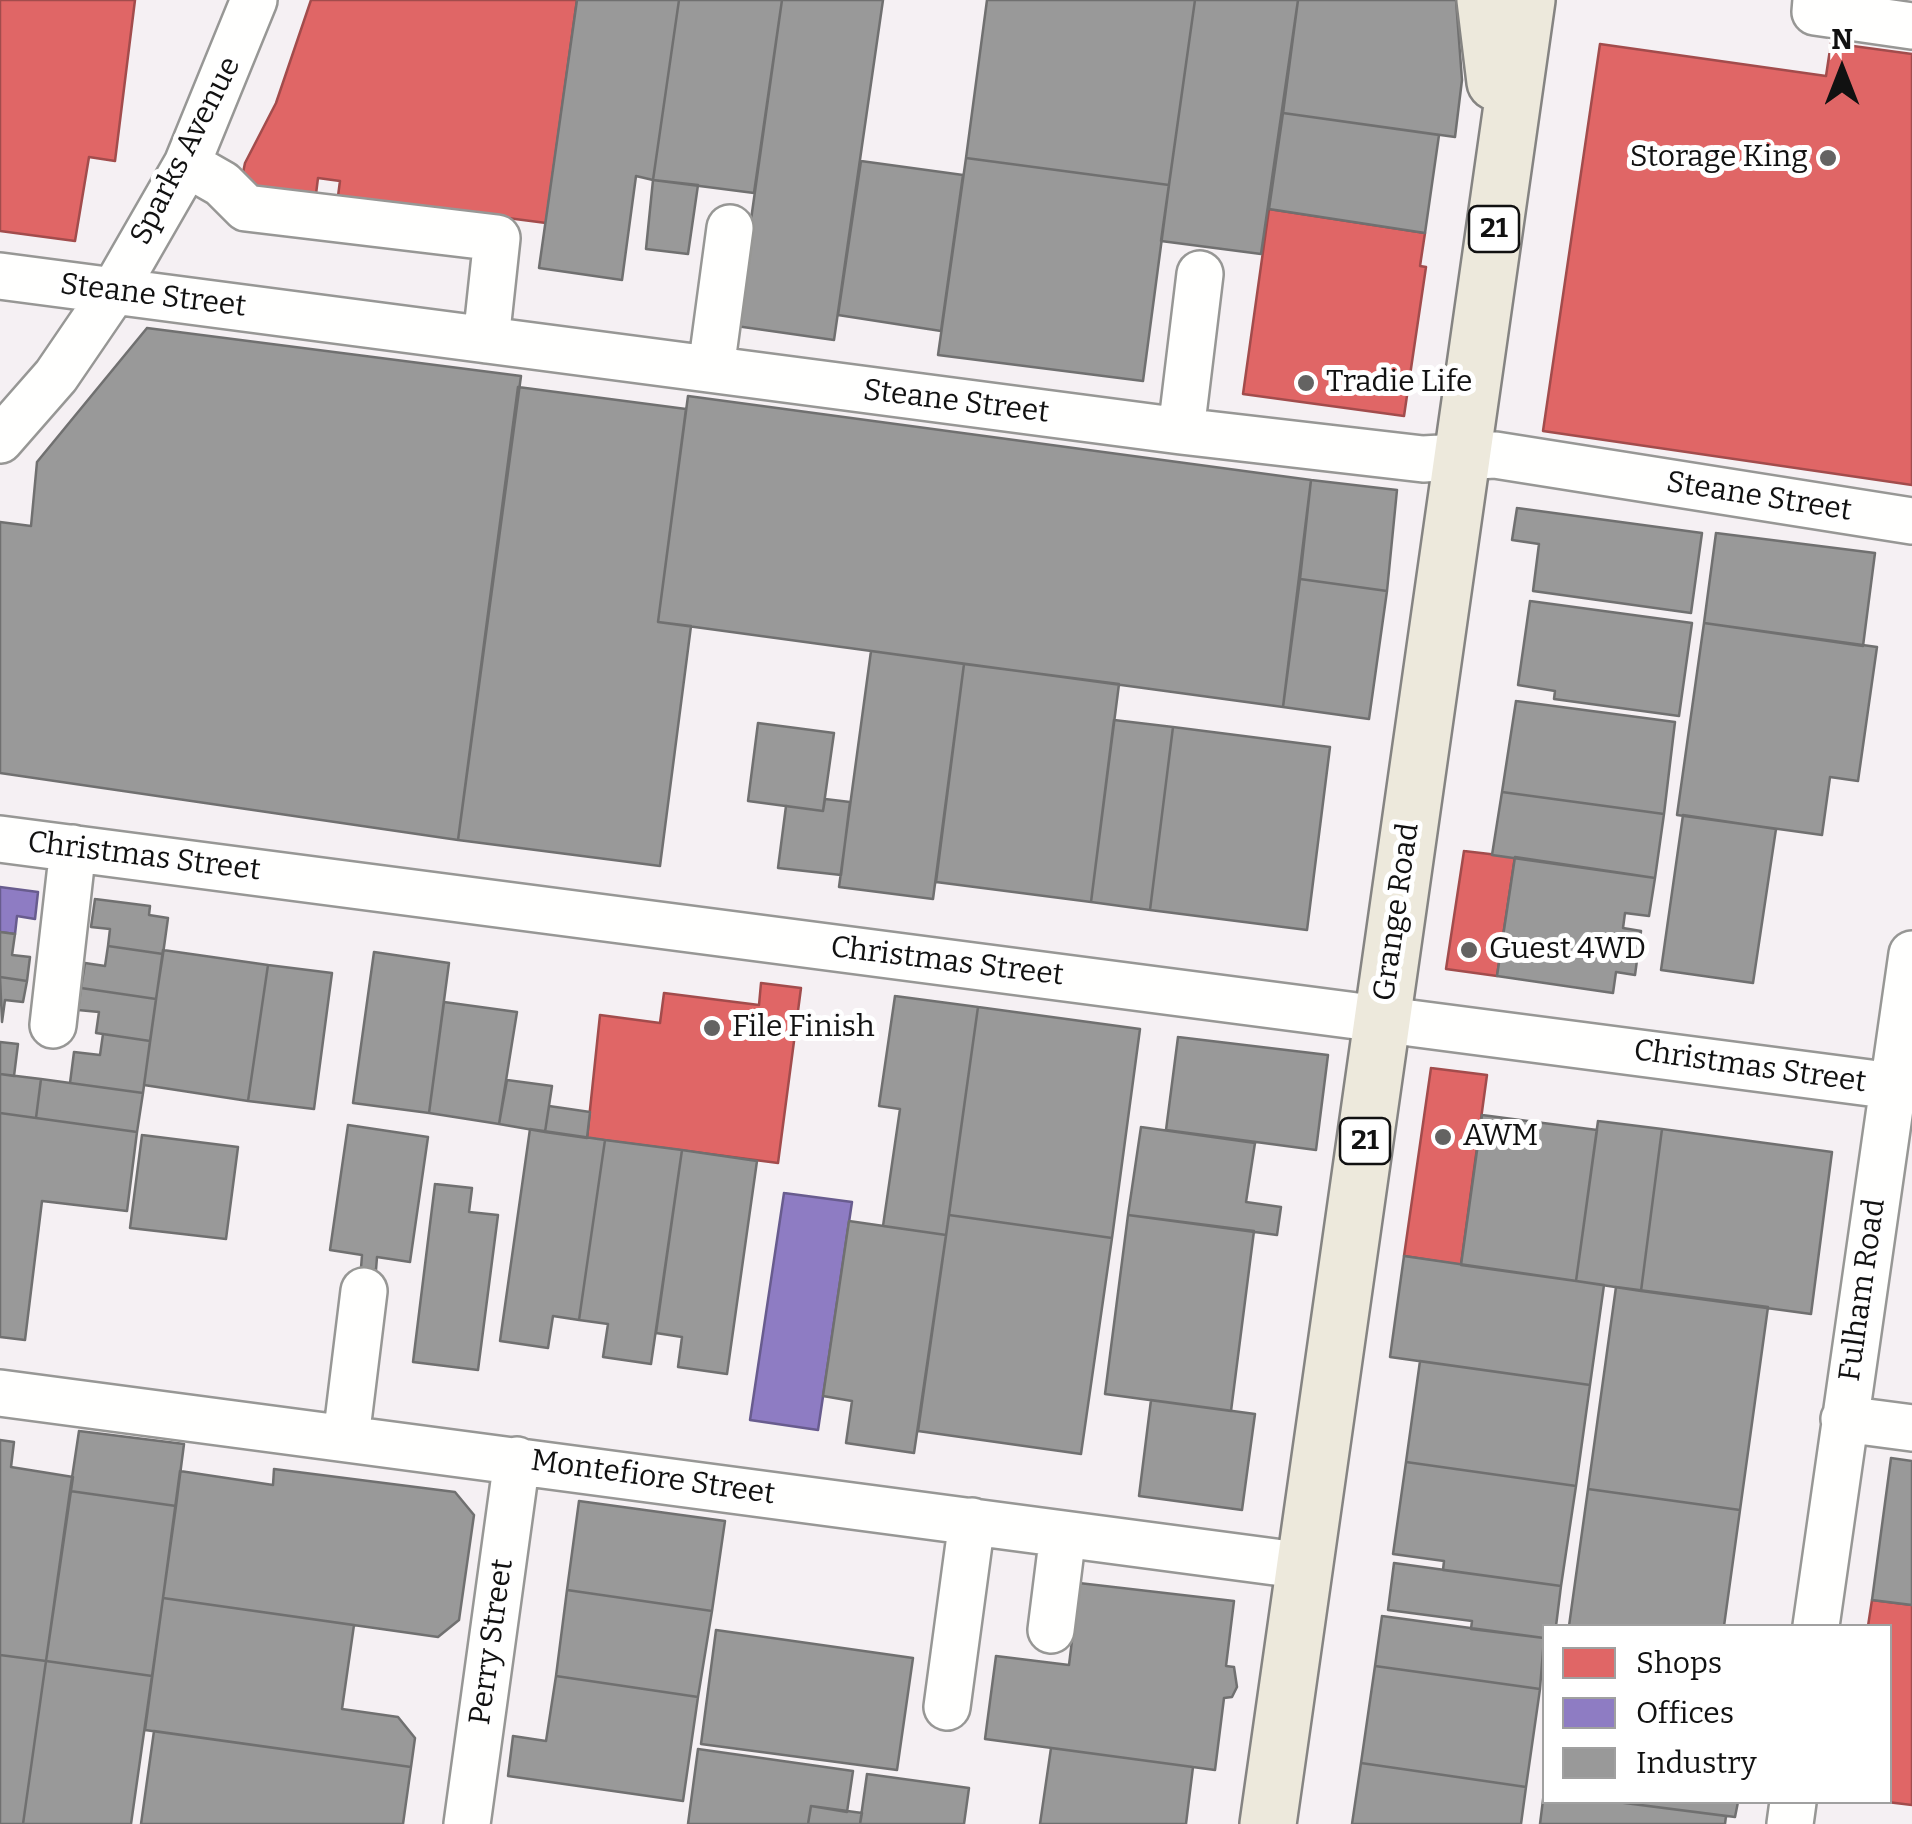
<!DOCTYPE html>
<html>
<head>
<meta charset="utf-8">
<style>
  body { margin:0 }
  #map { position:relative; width:1912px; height:1824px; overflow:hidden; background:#fdfcf7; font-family:Bitter,serif }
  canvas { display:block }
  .legend { position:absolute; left:1542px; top:1624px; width:350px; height:180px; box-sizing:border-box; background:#fff; border:2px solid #a0a0a0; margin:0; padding:12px 18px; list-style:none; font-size:30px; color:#111 }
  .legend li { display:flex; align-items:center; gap:20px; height:50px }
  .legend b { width:50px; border:2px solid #a0a0a0 }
  .north { position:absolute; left:1792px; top:20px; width:100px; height:100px; -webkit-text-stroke:8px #fff; paint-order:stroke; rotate:0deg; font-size:28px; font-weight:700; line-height:40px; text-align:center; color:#111 }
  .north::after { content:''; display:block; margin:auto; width:35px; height:45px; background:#111; clip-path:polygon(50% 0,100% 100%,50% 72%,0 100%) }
</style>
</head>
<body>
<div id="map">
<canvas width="1912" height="1824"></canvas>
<ul class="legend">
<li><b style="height:28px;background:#e06666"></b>Shops</li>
<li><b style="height:28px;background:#8e7cc3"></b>Offices</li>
<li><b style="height:28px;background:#999"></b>Industry</li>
</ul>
<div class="north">N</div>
</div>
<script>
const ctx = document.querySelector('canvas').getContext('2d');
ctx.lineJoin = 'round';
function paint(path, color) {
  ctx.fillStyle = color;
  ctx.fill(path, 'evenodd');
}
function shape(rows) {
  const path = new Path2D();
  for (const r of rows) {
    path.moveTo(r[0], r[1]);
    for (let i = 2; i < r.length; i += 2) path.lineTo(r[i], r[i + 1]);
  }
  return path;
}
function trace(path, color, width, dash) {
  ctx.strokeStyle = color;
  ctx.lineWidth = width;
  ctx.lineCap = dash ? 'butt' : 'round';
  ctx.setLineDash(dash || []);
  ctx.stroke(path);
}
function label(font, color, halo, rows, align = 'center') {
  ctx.font = font + ' Bitter,serif';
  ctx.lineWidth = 10;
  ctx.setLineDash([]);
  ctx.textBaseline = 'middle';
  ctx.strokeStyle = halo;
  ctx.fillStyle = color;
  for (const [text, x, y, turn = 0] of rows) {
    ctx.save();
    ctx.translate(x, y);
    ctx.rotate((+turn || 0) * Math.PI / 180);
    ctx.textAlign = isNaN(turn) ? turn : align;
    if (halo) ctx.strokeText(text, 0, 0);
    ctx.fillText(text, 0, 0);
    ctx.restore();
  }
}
paint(shape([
  [0,0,1912,0,1912,1824,0,1824],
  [1544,1626,1890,1626,1890,1802,1544,1802]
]), '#f5f0f3');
const shops = shape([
  [0,0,135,0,115,161,89,157,75,241,0,231,0,0],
  [311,0,577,0,546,223,338,196,340,181,318,178,315,202,239,192,245,163,276,103,311,0],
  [1831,43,1912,54,1912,485,1543,431,1600,44,1826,76,1831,43],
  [1269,209,1425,233,1420,266,1426,267,1404,416,1243,394,1269,209],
  [1464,851,1515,857,1497,976,1446,969,1464,851],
  [761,983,801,988,778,1163,587,1138,600,1015,660,1023,664,993,759,1005,761,983],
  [1431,1068,1487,1075,1461,1265,1404,1256,1431,1068],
  [1872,1600,1912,1605,1912,1805,1887,1802,1890,1626,1868,1626,1872,1600]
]);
paint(shops, '#e06666');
trace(shops, '#a24c4c', 2.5);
const offices = shape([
  [0,887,38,892,35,919,17,916,15,934,0,932,0,887],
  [784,1193,852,1202,818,1430,750,1420,784,1193]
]);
paint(offices, '#8e7cc3');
trace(offices, '#685c8e', 2.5);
const industry = shape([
  [577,0,679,0,653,180,636,176,622,280,539,268,577,0],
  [679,0,782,0,754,193,653,180,679,0],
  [782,0,883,0,834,340,736,326,782,0],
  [987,0,1195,0,1169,185,966,158,987,0],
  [1195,0,1298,0,1261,254,1161,241,1195,0],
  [1298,0,1456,0,1462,80,1455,137,1283,113,1298,0],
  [1283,113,1439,135,1425,233,1269,209,1283,113],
  [966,158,1169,185,1143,381,938,355,966,158],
  [861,161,963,175,941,331,838,315,861,161],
  [653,180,698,185,688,254,646,249,653,180],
  [147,328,521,376,458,840,0,773,0,522,31,526,37,462,147,328],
  [518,387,686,409,658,622,691,626,660,866,458,840,518,387],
  [688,396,1311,480,1283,707,658,622,688,396],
  [1311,480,1397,490,1387,591,1300,579,1311,480],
  [1517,508,1702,533,1691,613,1533,591,1539,544,1512,540,1517,508],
  [1716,533,1875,553,1863,646,1704,623,1716,533],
  [1300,579,1387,591,1369,719,1283,707,1300,579],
  [1530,601,1692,623,1679,716,1554,699,1555,691,1518,685,1530,601],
  [1704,623,1877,647,1858,781,1830,777,1822,835,1677,815,1704,623],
  [871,651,964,664,933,899,839,887,871,651],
  [964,664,1119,684,1091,902,936,882,964,664],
  [1516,701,1675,722,1664,814,1502,792,1516,701],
  [1114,720,1173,727,1150,910,1091,902,1114,720],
  [758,723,834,733,823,811,748,801,758,723],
  [1173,727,1330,747,1307,930,1150,910,1173,727],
  [1502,792,1664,814,1655,878,1492,855,1502,792],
  [825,799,850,802,841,875,778,868,786,806,823,811,825,799],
  [1683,815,1776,829,1753,983,1661,970,1683,815],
  [1515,857,1655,878,1649,916,1625,913,1623,928,1641,931,1635,975,1616,972,1613,993,1497,976,1515,857],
  [95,899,150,906,149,915,168,918,163,954,108,946,110,929,91,927,95,899],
  [0,932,15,934,12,955,30,957,27,981,0,977,0,932],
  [108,946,163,954,156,999,81,988,85,963,105,966,108,946],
  [163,950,268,965,248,1101,144,1085,163,950],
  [374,952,449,963,429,1113,353,1103,374,952],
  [268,965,332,973,314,1109,248,1101,268,965],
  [0,977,27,981,23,1002,5,1000,2,1022,0,977],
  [81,988,156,999,150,1041,96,1033,99,1012,78,1010,81,988],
  [895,996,978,1007,946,1235,883,1226,900,1109,879,1106,895,996],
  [444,1002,517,1012,499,1124,429,1113,444,1002],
  [978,1007,1140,1029,1112,1238,949,1215,978,1007],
  [103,1034,150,1041,143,1093,70,1083,74,1052,100,1055,103,1034],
  [1178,1037,1328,1055,1316,1150,1166,1130,1178,1037],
  [0,1042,18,1044,14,1076,0,1074,0,1042],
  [0,1074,41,1079,36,1118,0,1113,0,1074],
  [41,1079,143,1093,137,1132,36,1118,41,1079],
  [507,1080,552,1086,545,1132,499,1124,507,1080],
  [549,1106,590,1112,587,1138,545,1132,549,1106],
  [0,1113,137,1132,127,1211,42,1201,25,1340,0,1337,0,1113],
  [1482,1115,1597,1130,1576,1281,1461,1265,1482,1115],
  [1598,1121,1662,1129,1641,1291,1576,1281,1598,1121],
  [348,1125,428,1137,410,1262,377,1257,376,1270,361,1268,362,1255,330,1250,348,1125],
  [1141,1127,1255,1143,1246,1202,1281,1207,1277,1235,1128,1215,1141,1127],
  [530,1129,605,1140,579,1320,553,1316,548,1348,500,1341,530,1129],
  [1662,1129,1832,1152,1811,1314,1641,1291,1662,1129],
  [142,1135,238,1147,226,1239,130,1228,142,1135],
  [605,1140,682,1150,651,1364,603,1357,608,1324,579,1320,605,1140],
  [682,1150,757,1161,727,1374,678,1367,682,1337,656,1333,682,1150],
  [435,1184,472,1188,469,1212,498,1215,478,1370,413,1362,435,1184],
  [949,1215,1112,1238,1081,1454,918,1431,949,1215],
  [1128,1215,1254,1231,1231,1411,1105,1394,1128,1215],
  [849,1221,946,1235,914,1453,846,1443,852,1401,823,1396,849,1221],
  [1404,1256,1604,1285,1590,1385,1390,1357,1404,1256],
  [1616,1287,1768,1307,1740,1510,1588,1489,1616,1287],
  [1420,1361,1590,1385,1576,1486,1406,1462,1420,1361],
  [1151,1400,1255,1414,1242,1510,1139,1496,1151,1400],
  [79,1431,184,1444,176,1506,70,1491,79,1431],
  [0,1440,14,1442,11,1467,73,1477,46,1661,0,1655,0,1440],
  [1891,1458,1912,1461,1912,1605,1872,1600,1891,1458],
  [1406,1462,1576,1486,1561,1586,1443,1570,1444,1561,1393,1554,1406,1462],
  [274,1469,455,1492,474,1515,459,1620,438,1637,163,1598,180,1471,273,1485,274,1469],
  [1588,1489,1740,1510,1724,1626,1569,1626,1588,1489],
  [70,1491,176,1506,152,1676,46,1661,70,1491],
  [579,1501,725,1521,712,1611,567,1590,579,1501],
  [1394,1563,1561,1586,1556,1626,1544,1626,1544,1638,1471,1629,1472,1621,1388,1610,1394,1563],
  [1079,1583,1234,1601,1226,1666,1234,1667,1237,1687,1232,1697,1224,1698,1215,1770,985,1739,996,1656,1069,1665,1079,1583],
  [567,1590,712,1611,698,1697,556,1676,567,1590],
  [163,1598,354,1625,342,1709,398,1717,415,1738,411,1767,145,1730,163,1598],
  [1382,1616,1544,1638,1540,1689,1375,1666,1382,1616],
  [716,1630,913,1658,897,1770,701,1744,716,1630],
  [0,1655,46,1661,23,1824,0,1824,0,1655],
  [46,1661,152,1676,131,1824,23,1824,46,1661],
  [1375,1666,1540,1689,1526,1787,1361,1763,1375,1666],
  [556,1676,698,1697,683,1801,508,1776,513,1736,546,1741,556,1676],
  [154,1731,411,1767,403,1824,141,1824,154,1731],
  [1051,1748,1193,1767,1186,1824,1040,1824,1051,1748],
  [698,1749,853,1771,847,1812,811,1806,808,1824,688,1824,698,1749],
  [1361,1763,1526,1787,1521,1824,1352,1824,1361,1763],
  [867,1774,969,1788,964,1824,860,1824,867,1774],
  [1544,1792,1544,1802,1617,1802,1726,1816,1725,1824,1540,1824,1544,1792],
  [1617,1802,1738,1802,1735,1817,1617,1802],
  [811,1806,862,1813,860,1824,808,1824,811,1806]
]);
paint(industry, '#999');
trace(industry, '#707070', 2.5);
const minor = shape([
  [1816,0,1815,12,1912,26],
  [187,164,222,184,246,208,497,238,486,340],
  [0,276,1181,431,1423,459,1495,455,1912,521],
  [711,369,730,228],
  [1181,431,1200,274],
  [0,440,56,376,114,291,187,164,254,0],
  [0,839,1893,1086],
  [53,1025,73,848],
  [0,1393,1305,1566],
  [1844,1419,1912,1428],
  [346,1438,364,1291],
  [1816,1626,1912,954],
  [1051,1630,1063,1534],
  [947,1707,972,1521],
  [467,1824,517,1460],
  [1790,1824,1793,1802]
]);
const major = shape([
  [1485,0,1495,82],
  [1268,1824,1527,0]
]);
trace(minor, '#979795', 50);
trace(major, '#858482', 60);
trace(minor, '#fffffe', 45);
trace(major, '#ede9dc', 55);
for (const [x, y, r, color] of [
  [1828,158,10,"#646362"],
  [1306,383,10,"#646362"],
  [1469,950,10,"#646362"],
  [712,1028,10,"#646362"],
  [1443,1137,10,"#646362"]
]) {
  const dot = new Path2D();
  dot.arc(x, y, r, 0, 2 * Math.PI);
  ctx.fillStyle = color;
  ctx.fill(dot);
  trace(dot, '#fff', 4);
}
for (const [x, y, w] of [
  [1494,229,50],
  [1365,1141,50]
]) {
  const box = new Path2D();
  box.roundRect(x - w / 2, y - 23, w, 46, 8);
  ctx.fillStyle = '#fff';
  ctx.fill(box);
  trace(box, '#111', 2.5);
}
label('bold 28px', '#111', null, [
  ["21",1494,229],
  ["21",1365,1141]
]);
label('30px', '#111', '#fff', [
  ["Sparks Avenue",186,151,-63],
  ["Steane Street",153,296,7],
  ["Steane Street",956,402,7],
  ["Steane Street",1759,497,9],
  ["Christmas Street",144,857,7],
  ["Grange Road",1397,912,-82],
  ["Christmas Street",947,962,7],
  ["Christmas Street",1750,1067,8],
  ["Fulham Road",1863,1290,-82],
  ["Montefiore Street",653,1478,8],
  ["Perry Street",492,1642,-82]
]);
label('30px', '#111', '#fff', [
  ["Storage King",1808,158,"right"],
  ["Tradie Life",1326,383],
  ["Guest 4WD",1489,950],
  ["File Finish",732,1028],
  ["AWM",1463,1137]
], 'left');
</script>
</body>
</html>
